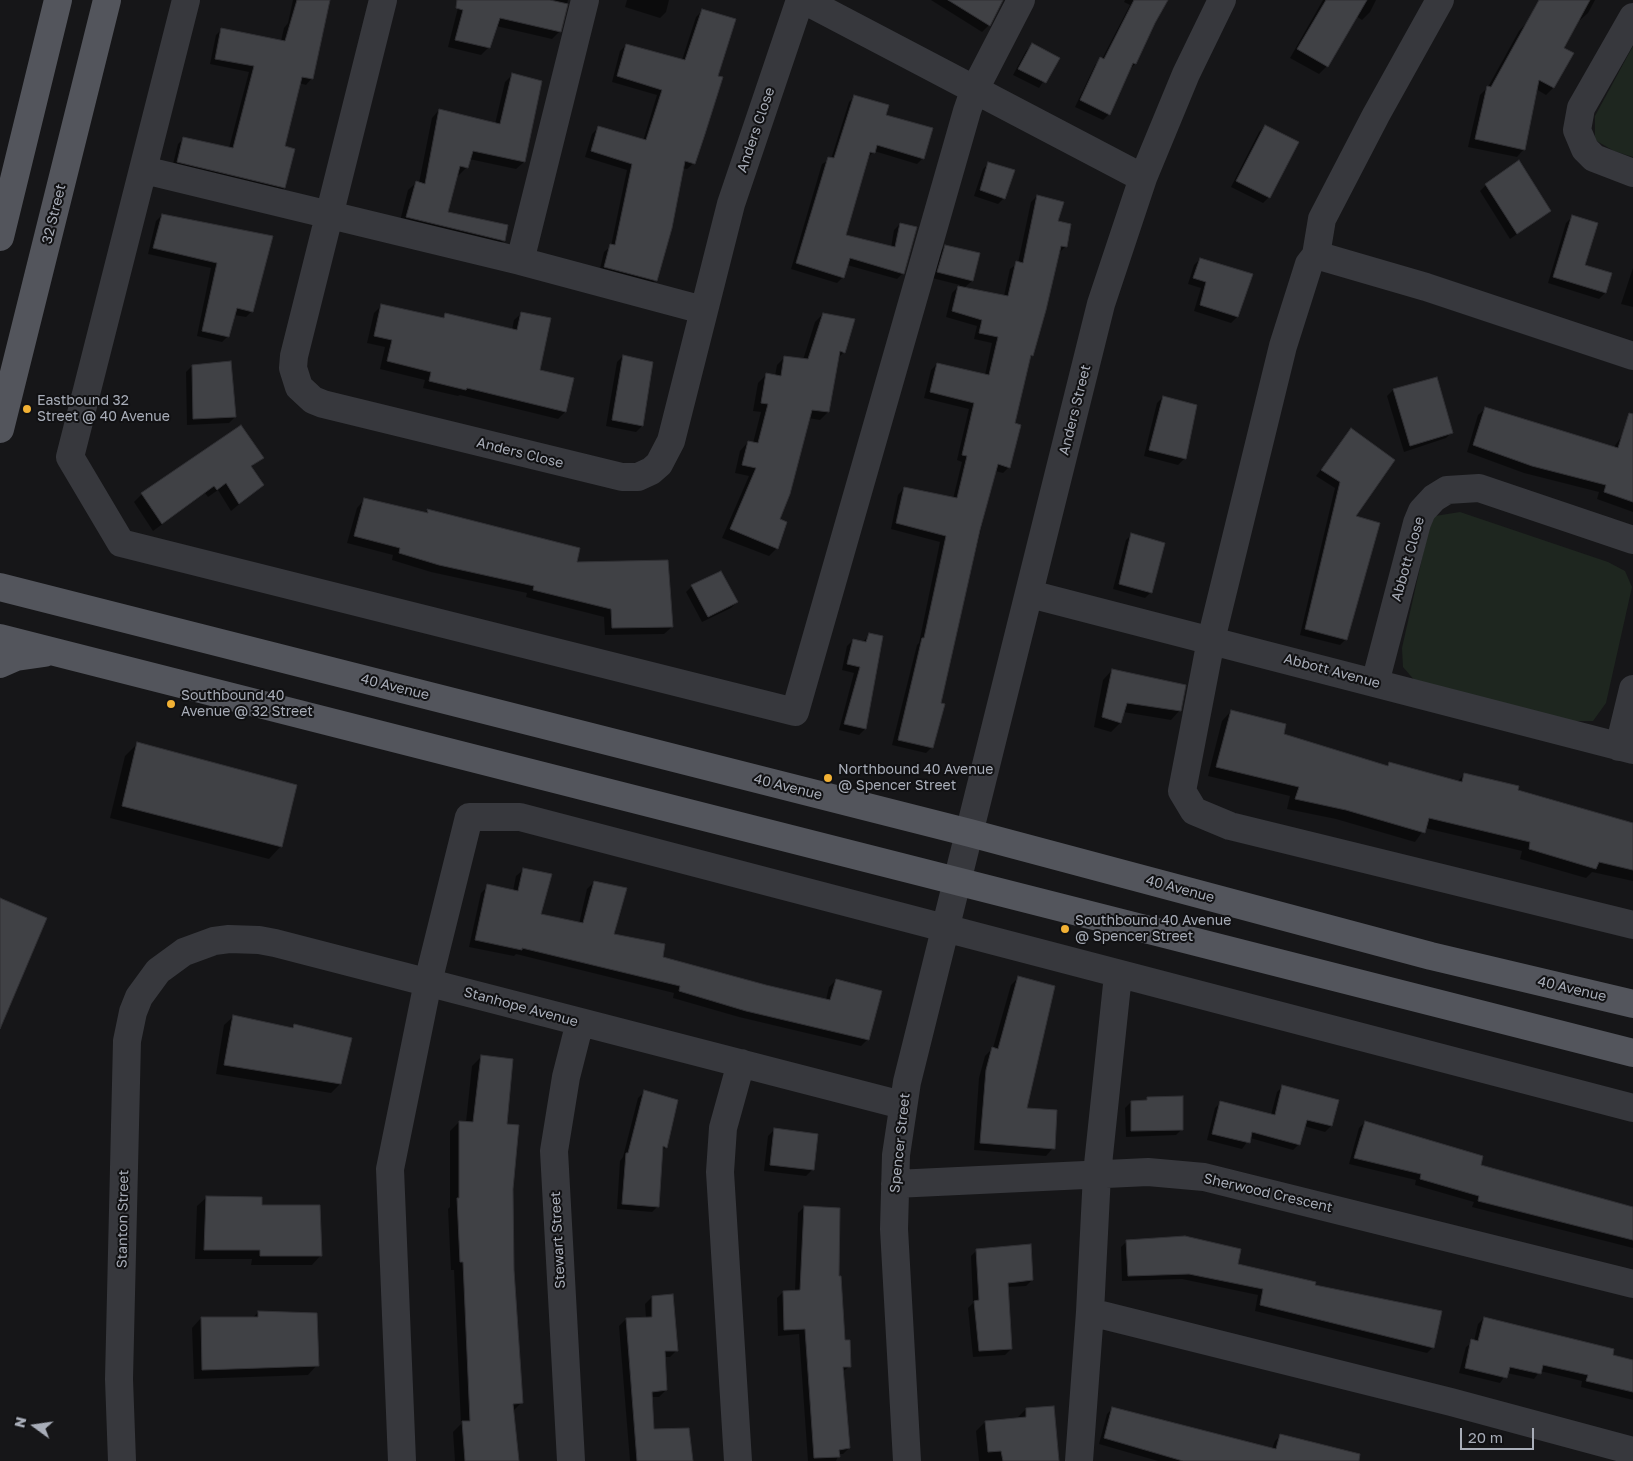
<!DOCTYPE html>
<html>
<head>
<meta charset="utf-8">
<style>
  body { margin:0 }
  #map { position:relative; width:1633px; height:1461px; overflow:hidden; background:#161618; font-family:"Golos Text",sans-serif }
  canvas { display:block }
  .north { position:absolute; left:10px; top:1401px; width:50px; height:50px; -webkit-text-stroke:4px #111113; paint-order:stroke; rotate:284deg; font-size:14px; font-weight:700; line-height:20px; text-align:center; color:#a8adb8 }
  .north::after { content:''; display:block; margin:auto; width:18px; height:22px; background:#a8adb8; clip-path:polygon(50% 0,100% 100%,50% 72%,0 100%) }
  .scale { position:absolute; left:1460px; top:1428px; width:74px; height:22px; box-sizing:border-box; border:2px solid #a8adb8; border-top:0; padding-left:6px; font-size:15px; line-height:18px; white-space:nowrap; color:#a8adb8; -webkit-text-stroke:4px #111113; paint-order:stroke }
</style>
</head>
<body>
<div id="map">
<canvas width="1633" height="1461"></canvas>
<div class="north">N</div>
<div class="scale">20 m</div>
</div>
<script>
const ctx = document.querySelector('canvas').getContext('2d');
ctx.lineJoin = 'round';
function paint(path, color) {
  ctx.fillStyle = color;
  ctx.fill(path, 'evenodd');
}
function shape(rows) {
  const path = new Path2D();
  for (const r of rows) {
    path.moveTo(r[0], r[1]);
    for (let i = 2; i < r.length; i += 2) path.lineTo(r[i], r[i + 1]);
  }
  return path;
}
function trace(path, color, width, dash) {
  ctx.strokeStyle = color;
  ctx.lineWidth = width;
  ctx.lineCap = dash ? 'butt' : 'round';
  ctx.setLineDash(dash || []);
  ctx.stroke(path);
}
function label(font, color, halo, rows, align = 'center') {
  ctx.font = font + ' "Golos Text",sans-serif';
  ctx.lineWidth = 4;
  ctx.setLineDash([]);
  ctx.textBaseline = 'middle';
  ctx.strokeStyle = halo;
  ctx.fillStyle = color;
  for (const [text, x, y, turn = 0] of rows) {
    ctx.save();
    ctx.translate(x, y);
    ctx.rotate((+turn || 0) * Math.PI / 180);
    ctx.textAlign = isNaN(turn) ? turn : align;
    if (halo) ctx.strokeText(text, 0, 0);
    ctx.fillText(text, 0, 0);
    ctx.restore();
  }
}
paint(shape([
  [1633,46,1633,157,1614,151,1595,140,1595,116],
  [1460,512,1608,562,1625,571,1632,587,1606,703,1593,721,1573,721,1416,682,1403,667,1402,648,1428,532,1435,516]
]), '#1e261f');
paint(shape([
  [293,0,329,0,312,78,306,85,299,83,283,147,284,188,278,194,172,168,178,144,184,138,229,148,249,72,210,64,216,35,222,29,281,41,284,28,288,23],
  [460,0,568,0,560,31,552,39,496,26,489,47,481,55,448,47],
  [627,0,669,0,666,12,660,18,625,7],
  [931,0,1002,0,989,25,982,32],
  [1125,0,1167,0,1154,22,1135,64,1129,70,1109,114,1103,120,1075,107,1095,65,1102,59,1130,5,1124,2],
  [1323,0,1376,0,1370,12,1362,20,1356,16,1327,66,1319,74,1290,58],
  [1548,0,1595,0,1588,13,1580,20,1578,19,1562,48,1553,88,1546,95,1536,89,1524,149,1517,157,1468,147,1480,95,1488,87,1519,31],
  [702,11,716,77,694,163,687,169,682,168,670,227,655,281,649,287,599,273,604,252,611,246,627,170,585,157,592,134,598,128,643,141,657,95,612,82,620,51,626,45,682,60,696,17],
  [1032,45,1058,59,1039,88,1013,75,1026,51],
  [512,75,524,162,516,169,469,159,467,167,459,175,457,174,446,213,503,241,496,248,399,225,408,190,416,183,419,183,432,118,439,110,495,124,505,82],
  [855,96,885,116,923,158,917,164,874,151,867,159,845,236,891,248,894,230,900,224,903,273,897,279,847,265,843,277,837,283,791,269,822,164,831,159,849,102],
  [1265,126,1269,197,1263,203,1231,187,1259,132],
  [989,163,1004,198,998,204,974,196,983,169],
  [1486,185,1550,211,1510,239,1480,191],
  [1037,196,1057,222,1066,246,1060,252,1032,355,1029,358,1013,424,1009,467,1003,473,995,471,939,704,932,747,926,753,892,745,917,645,919,643,940,542,891,529,898,495,904,488,953,499,962,462,957,460,969,409,924,398,931,370,937,364,985,375,992,343,974,339,977,326,946,317,952,293,960,285,932,278,939,252,945,246,979,254,972,281,964,288,1004,296,1010,269,1018,263,1031,202],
  [162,215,271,237,252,311,246,317,234,315,228,336,222,342,197,336,211,268,148,254,156,221],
  [1572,217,1583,266,1610,274,1605,293,1599,299,1548,283,1566,223],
  [1200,259,1251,275,1237,317,1231,323,1194,311,1201,288,1188,284,1194,265],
  [1633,268,1633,307,1621,304],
  [381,306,442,319,446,315,512,330,514,320,522,313,539,371,565,412,558,419,460,395,458,396,423,388,425,380,380,369,385,347,367,343,374,313],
  [823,314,844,352,837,359,828,412,820,420,808,418,778,520,777,548,769,556,722,538,749,476,735,473,740,451,748,442,753,443,761,412,753,411,758,383,766,375,775,376,777,365,785,357,803,360,815,322],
  [623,356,642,426,636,432,606,426,617,362],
  [192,366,235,417,229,423,187,425,186,372],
  [1436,378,1452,432,1446,438,1404,452,1387,396,1393,390],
  [1163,397,1196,406,1184,459,1178,465,1144,456,1157,403],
  [1486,408,1613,448,1622,436,1633,439,1633,512,1597,499,1599,492,1524,473,1467,452,1478,415],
  [1351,430,1354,517,1346,639,1340,645,1300,635,1335,488,1316,476],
  [262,457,250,468,262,485,231,511,218,490,208,497,205,493,153,531,134,502,142,494],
  [364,500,425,513,428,510,576,563,672,627,664,634,605,635,604,617,526,597,527,593,431,572,392,560,393,555,347,543,357,508],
  [1132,534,1151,592,1145,598,1113,589,1126,540],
  [692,586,737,602,731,608,702,622,686,592],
  [869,635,882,637,865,729,859,735,839,730,854,673,842,670,847,646,853,640,863,642],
  [1112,670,1180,710,1171,720,1123,712,1120,723,1111,732,1094,727,1103,680],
  [1231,711,1283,735,1386,766,1390,763,1457,782,1465,774,1633,823,1633,881,1592,872,1586,878,1520,859,1522,851,1425,828,1415,842,1336,819,1287,809,1290,796,1208,776,1222,721],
  [137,744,281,846,269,859,110,818,125,756],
  [523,870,539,914,579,924,587,889,594,882,613,935,661,958,826,1000,829,987,836,980,868,1039,861,1046,739,1017,673,998,674,993,516,954,514,956,469,947,481,893,488,886,513,891,516,876],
  [1018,978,1025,1109,1053,1148,1046,1156,974,1150,979,1078,985,1056,993,1048,1011,985],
  [234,1016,291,1028,294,1025,340,1084,331,1093,216,1074,224,1025],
  [481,1057,505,1125,512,1189,513,1270,521,1403,512,1412,517,1461,455,1461,453,1432,461,1424,454,1270,451,1270,448,1209,450,1207,450,1131,459,1122,466,1122,472,1066],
  [1283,1086,1338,1101,1331,1126,1325,1132,1304,1126,1299,1144,1293,1150,1250,1138,1242,1149,1207,1140,1215,1108,1221,1102,1271,1115,1277,1092],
  [644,1092,666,1147,661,1152,658,1206,652,1212,617,1209,620,1161,623,1157,638,1098],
  [1148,1098,1182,1129,1176,1135,1126,1137,1125,1108,1131,1102,1145,1101],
  [1365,1122,1480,1166,1633,1207,1633,1248,1472,1207,1474,1202,1415,1185,1416,1180,1349,1164,1359,1128],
  [774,1130,812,1170,806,1176,764,1171,768,1136],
  [207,1197,261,1206,321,1255,312,1265,251,1265,252,1259,195,1259,197,1206],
  [804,1207,837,1277,844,1342,850,1366,842,1372,849,1448,843,1454,839,1454,836,1461,808,1461,799,1334,778,1336,777,1298,783,1292,795,1291,798,1213],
  [1127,1241,1236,1265,1314,1286,1433,1347,1427,1353,1255,1311,1258,1295,1182,1279,1122,1281,1121,1247],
  [977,1250,1032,1280,1026,1286,1007,1287,1011,1349,1005,1355,973,1357,968,1308,973,1303,971,1256],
  [652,1297,677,1350,670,1357,664,1357,666,1390,659,1397,651,1397,653,1430,691,1461,630,1461,619,1326,626,1319,646,1318,645,1304],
  [258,1312,317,1365,308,1375,194,1379,192,1328,201,1318,252,1319],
  [1484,1318,1633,1362,1633,1400,1581,1387,1582,1381,1540,1371,1534,1379,1507,1373,1500,1383,1459,1373,1466,1347,1474,1341,1478,1324],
  [1113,1408,1272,1449,1275,1441,1281,1435,1353,1461,1158,1461,1099,1444,1107,1414],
  [1026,1409,1056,1461,979,1461,976,1431,985,1422,1016,1419]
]), '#0007');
const building = shape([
  [297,0,330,0,313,79,302,77,285,146,295,149,285,188,177,162,183,137,233,148,254,66,215,59,221,28,285,41,297,0],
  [457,0,550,0,568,4,561,32,500,18,490,48,455,40,463,10,456,8,457,0],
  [948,0,1003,0,990,26,948,0],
  [1134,0,1168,0,1155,23,1136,64,1133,63,1110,115,1080,100,1100,57,1104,59,1134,0],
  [1326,0,1367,0,1328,67,1297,49,1326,0],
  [1539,0,1590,0,1564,48,1574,53,1554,88,1539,80,1525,150,1475,139,1487,86,1491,87,1539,0],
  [702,9,736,19,718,76,723,77,705,134,695,164,685,161,672,228,657,281,604,267,610,244,615,245,632,164,591,151,598,126,646,140,662,90,617,76,626,44,685,60,702,9],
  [1032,43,1060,58,1046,83,1018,69,1032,43],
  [512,73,542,81,525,162,473,151,468,168,460,166,448,212,508,225,505,241,406,217,416,181,425,184,439,109,500,124,512,73],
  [854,95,889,105,886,115,933,128,924,159,877,145,875,153,870,152,846,235,895,247,900,223,917,227,904,274,850,258,844,278,796,263,828,157,834,158,854,95],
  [1265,125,1299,142,1270,198,1236,181,1265,125],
  [1519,160,1551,211,1517,234,1485,184,1519,160],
  [988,162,1015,170,1005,199,980,190,988,162],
  [1037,195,1064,202,1058,221,1071,224,1067,247,1061,246,1046,310,1033,356,1031,355,1015,423,1021,425,1010,468,998,464,980,530,941,703,945,704,933,748,898,740,922,638,924,638,946,536,896,523,904,487,957,498,967,456,962,455,974,403,930,392,937,363,989,375,998,337,979,333,982,320,952,311,958,286,1008,296,1016,261,1023,263,1037,195],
  [162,214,273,236,253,312,237,308,229,337,202,331,217,263,153,248,162,214],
  [1572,215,1598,223,1585,265,1612,273,1606,293,1553,277,1572,215],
  [945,245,980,253,973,281,937,272,945,245],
  [1200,258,1253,274,1238,317,1200,305,1206,282,1193,278,1200,258],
  [381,304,444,318,445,313,517,330,521,312,551,318,540,370,574,378,566,412,467,388,466,390,429,381,431,372,387,361,392,340,374,336,381,304],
  [823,313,855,319,845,353,840,351,829,412,812,410,790,494,780,519,787,522,778,549,730,529,756,468,742,465,748,441,758,443,768,404,761,403,766,373,781,376,784,356,808,359,823,313],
  [623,355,653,362,643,426,612,420,623,355],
  [231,361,236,417,193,419,192,365,231,361],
  [1437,377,1453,433,1410,446,1393,389,1437,377],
  [1163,396,1197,405,1186,459,1149,450,1163,396],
  [1485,407,1618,448,1629,413,1633,414,1633,502,1604,492,1606,485,1532,466,1473,445,1485,407],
  [241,425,264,458,251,466,264,485,239,504,226,483,217,490,214,486,162,524,141,493,241,425],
  [1351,428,1395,460,1356,516,1380,523,1347,640,1305,629,1340,482,1321,470,1351,428],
  [364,498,428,513,427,509,580,548,577,562,668,560,673,627,612,628,611,609,533,590,534,586,439,565,399,553,400,548,354,536,364,498],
  [1131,533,1165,543,1152,593,1119,584,1131,533],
  [721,571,738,602,708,617,691,585,721,571],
  [869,633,883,636,866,729,844,724,860,667,847,664,853,639,866,642,869,633],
  [1112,669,1186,685,1181,711,1127,703,1121,723,1102,717,1112,669],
  [1231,710,1286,724,1284,734,1388,766,1389,762,1462,782,1464,773,1519,786,1518,790,1633,823,1633,870,1599,862,1596,869,1529,849,1530,842,1429,818,1425,833,1346,810,1295,799,1299,787,1216,767,1231,710],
  [137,742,297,785,282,847,122,806,137,742],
  [523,868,552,874,541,914,583,923,594,881,627,888,614,934,665,944,663,957,766,985,830,1000,836,979,882,991,869,1040,746,1011,679,991,680,986,522,948,522,950,475,940,487,884,518,891,523,868],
  [0,898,47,918,0,1029,0,898],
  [1018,976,1055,986,1027,1108,1057,1110,1055,1149,980,1143,986,1070,992,1047,998,1049,1018,976],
  [233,1015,293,1028,294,1024,352,1038,341,1084,224,1065,233,1015],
  [481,1055,513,1059,507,1124,519,1125,513,1189,514,1270,523,1403,513,1404,519,1461,465,1461,462,1421,470,1421,463,1262,460,1262,457,1198,459,1198,459,1121,473,1122,481,1055],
  [1282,1085,1339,1100,1332,1126,1307,1120,1300,1145,1252,1132,1250,1143,1212,1134,1220,1101,1275,1115,1282,1085],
  [644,1090,678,1100,667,1148,663,1146,659,1207,622,1204,626,1153,628,1153,644,1090],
  [1183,1096,1183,1130,1131,1131,1131,1101,1147,1100,1147,1097,1183,1096],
  [1365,1121,1483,1156,1481,1165,1633,1207,1633,1240,1478,1201,1479,1196,1420,1179,1421,1174,1354,1158,1365,1121],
  [774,1128,818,1134,814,1170,770,1165,774,1128],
  [206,1196,262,1197,262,1205,320,1205,322,1256,260,1256,260,1250,204,1250,206,1196],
  [804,1206,840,1208,839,1276,841,1276,845,1340,850,1340,851,1367,843,1367,850,1448,839,1450,840,1457,814,1458,805,1329,784,1330,783,1291,800,1290,804,1206],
  [1185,1236,1241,1249,1238,1264,1316,1282,1315,1285,1442,1311,1434,1348,1260,1305,1263,1289,1189,1274,1128,1276,1126,1240,1185,1236],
  [1031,1244,1033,1280,1008,1283,1012,1349,979,1351,974,1301,979,1300,976,1249,1031,1244],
  [673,1294,678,1351,665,1351,667,1390,652,1392,654,1429,689,1428,693,1461,637,1461,626,1318,652,1317,652,1296,673,1294],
  [258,1311,317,1313,319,1366,202,1370,201,1317,258,1317,258,1311],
  [1484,1317,1614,1349,1613,1355,1633,1360,1633,1392,1586,1381,1588,1375,1543,1365,1541,1374,1510,1367,1507,1378,1465,1368,1471,1339,1478,1341,1484,1317],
  [1054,1406,1059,1461,1003,1461,1001,1451,988,1452,985,1421,1026,1417,1026,1408,1054,1406],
  [1112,1407,1276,1449,1280,1434,1360,1454,1359,1461,1183,1461,1104,1438,1112,1407]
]);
paint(building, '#404145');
trace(building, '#303034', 1);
trace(shape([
  [186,0,70,457,121,543,795,712,967,111,974,91,1021,0],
  [383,0,294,356,293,368,299,387,313,400,323,404,622,477,638,477,651,471,659,464,671,441,731,204,800,0],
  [804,0,1143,178],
  [1440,0,1376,115,1322,219,1316,255,1309,264,1283,346,1211,640,1182,791,1194,811,1230,826,1633,925],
  [1633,17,1581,108,1577,130,1585,149,1594,158,1633,173],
  [144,170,520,261,703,310],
  [1316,255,1426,287,1633,356],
  [520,261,585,0],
  [1030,594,1633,750],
  [1375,683,1417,523,1422,511,1434,498,1447,490,1479,488,1633,540],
  [1619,747,1633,689],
  [895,1184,1148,1172,1204,1177,1633,1284],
  [1090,1312,1451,1402,1633,1451],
  [122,1461,119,1379,127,1041,133,1012,139,997,158,971,184,952,214,941,229,939,259,940,275,943,902,1105],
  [402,1461,390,1169,428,982,469,817,520,817,1633,1108],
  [571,1461,554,1151,566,1077,580,1022],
  [738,1461,720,1172,723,1128,741,1063],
  [907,1461,894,1229,896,1155,907,1082,1101,304,1143,178,1186,74,1222,0],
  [1079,1461,1090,1312,1097,1174,1118,975]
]), '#37383d', 28);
trace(shape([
  [0,237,58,0],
  [0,429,107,0],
  [0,587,970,833,1431,956,1633,1004],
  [0,638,1633,1053],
  [0,664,16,657,44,653]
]), '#53555c', 28);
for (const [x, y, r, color] of [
  [27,409,5,"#f2b134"],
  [171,704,5,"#f2b134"],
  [828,778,5,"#f2b134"],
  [1065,929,5,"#f2b134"]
]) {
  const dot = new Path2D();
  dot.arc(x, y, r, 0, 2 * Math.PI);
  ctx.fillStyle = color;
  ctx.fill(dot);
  trace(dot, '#111113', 2);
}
label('14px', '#a8adb8', '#111113', [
  ["Anders Close",756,130,-71],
  ["32 Street",54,214,-76],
  ["Anders Street",1075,410,-76],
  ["Anders Close",520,453,14],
  ["Abbott Close",1408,559,-74],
  ["Abbott Avenue",1332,671,15],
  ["40 Avenue",395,687,14],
  ["40 Avenue",788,787,14],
  ["40 Avenue",1180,889,15],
  ["40 Avenue",1572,989,13],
  ["Stanhope Avenue",521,1007,15],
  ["Spencer Street",900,1143,-84],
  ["Sherwood Crescent",1268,1193,13],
  ["Stanton Street",123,1219,-89],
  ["Stewart Street",558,1240,-93]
]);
label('14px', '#a8adb8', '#111113', [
  ["Eastbound 32",37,401],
  ["Street @ 40 Avenue",37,417],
  ["Southbound 40",181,696],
  ["Avenue @ 32 Street",181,712],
  ["Northbound 40 Avenue",838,770],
  ["@ Spencer Street",838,786],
  ["Southbound 40 Avenue",1075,921],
  ["@ Spencer Street",1075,937]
], 'left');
</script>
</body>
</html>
